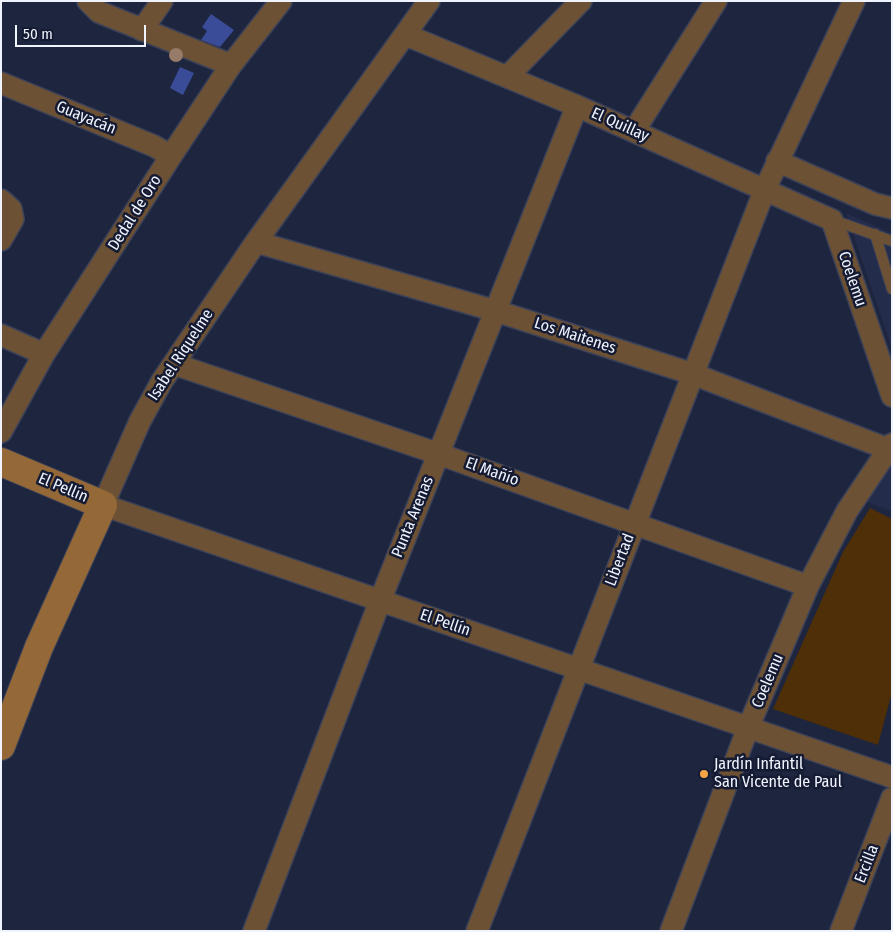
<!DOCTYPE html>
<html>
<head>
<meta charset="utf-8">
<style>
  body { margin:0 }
  #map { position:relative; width:893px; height:932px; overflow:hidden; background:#1e253e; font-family:"Fira Sans Condensed",sans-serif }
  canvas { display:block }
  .frame { position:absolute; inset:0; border:2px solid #f0f4fe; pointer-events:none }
  .scale { position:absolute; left:15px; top:25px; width:131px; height:22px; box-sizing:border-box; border:2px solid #f0f4fe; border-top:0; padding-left:6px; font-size:15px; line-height:18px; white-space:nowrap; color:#f0f4fe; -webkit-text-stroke:4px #151b33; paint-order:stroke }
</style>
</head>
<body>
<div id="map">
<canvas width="893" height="932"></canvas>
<div class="frame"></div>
<div class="scale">50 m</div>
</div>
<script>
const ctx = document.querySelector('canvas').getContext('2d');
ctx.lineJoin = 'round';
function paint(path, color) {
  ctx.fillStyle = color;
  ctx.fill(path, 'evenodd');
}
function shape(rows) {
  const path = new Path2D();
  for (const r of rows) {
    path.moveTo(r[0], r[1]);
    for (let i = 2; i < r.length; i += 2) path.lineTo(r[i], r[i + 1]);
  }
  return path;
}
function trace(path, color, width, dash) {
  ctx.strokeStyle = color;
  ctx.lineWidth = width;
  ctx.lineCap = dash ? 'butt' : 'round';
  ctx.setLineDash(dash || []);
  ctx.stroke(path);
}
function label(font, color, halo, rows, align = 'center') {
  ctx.font = font + ' "Fira Sans Condensed",sans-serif';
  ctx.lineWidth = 5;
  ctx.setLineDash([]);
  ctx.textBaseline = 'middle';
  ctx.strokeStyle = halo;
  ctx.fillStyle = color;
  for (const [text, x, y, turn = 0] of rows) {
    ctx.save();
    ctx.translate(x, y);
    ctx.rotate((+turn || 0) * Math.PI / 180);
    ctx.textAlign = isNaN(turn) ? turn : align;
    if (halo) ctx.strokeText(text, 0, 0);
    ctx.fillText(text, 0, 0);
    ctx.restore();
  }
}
paint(shape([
  [846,213,892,233,892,349],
  [892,461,892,512,866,501]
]), '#242c4b');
paint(shape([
  [870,508,892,519,892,692,878,745,773,709,843,552]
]), '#4e2f07');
paint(shape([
  [211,14,234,30,220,47,201,40,207,31,202,27],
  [180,67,194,73,183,95,170,88]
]), '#3a4b98');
const lane = shape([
  [833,220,892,241],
  [875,234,892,289]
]);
const street = shape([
  [88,1,99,12,231,65],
  [429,1,256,242,162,381,140,421,103,505,892,777],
  [142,30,162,1],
  [406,35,577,106,832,220,892,396],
  [507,77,581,1],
  [1,83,154,146,171,156],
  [634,131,716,1],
  [777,161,875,204,892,208],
  [1,200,11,209,13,219,1,240],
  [256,242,496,311,693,374,888,449],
  [1,335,44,354],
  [174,364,439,454,808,586],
  [1,432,44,354,171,156,231,65,281,1],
  [254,931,380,601,577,106],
  [477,931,765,189,854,1],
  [671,931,748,728,808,586,847,511,892,444],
  [841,931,892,798]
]);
const secondary = shape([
  [1,462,103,505,39,647,1,746]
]);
trace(lane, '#3b4259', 12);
trace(street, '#3b4259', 24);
trace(secondary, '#3b4259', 30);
trace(lane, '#6d5134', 10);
trace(street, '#6d5134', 21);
trace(secondary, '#956837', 28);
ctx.fillStyle = '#967c68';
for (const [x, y] of [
  [176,55]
]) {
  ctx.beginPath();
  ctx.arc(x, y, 7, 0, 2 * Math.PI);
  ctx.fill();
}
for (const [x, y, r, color] of [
  [704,774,5,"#f4a444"]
]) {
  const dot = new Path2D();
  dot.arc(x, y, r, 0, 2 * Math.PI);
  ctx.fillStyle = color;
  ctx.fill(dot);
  trace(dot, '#151b33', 2);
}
label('16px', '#f0f4fe', '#151b33', [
  ["Guayacán",86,118,22],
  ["El Quillay",620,125,24],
  ["Dedal de Oro",135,213,-58],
  ["Coelemu",852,279,71],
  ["Los Maitenes",575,336,18],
  ["Isabel Riquelme",181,355,-57],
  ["El Mañío",492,472,20],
  ["El Pellín",63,488,23],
  ["Punta Arenas",413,517,-68],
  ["Libertad",620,560,-69],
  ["El Pellín",445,623,19],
  ["Coelemu",768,681,-67],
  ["Ercilla",867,864,-69]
]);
label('16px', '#f0f4fe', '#151b33', [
  ["Jardín Infantil",714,765],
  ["San Vicente de Paul",714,783]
], 'left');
</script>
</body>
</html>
